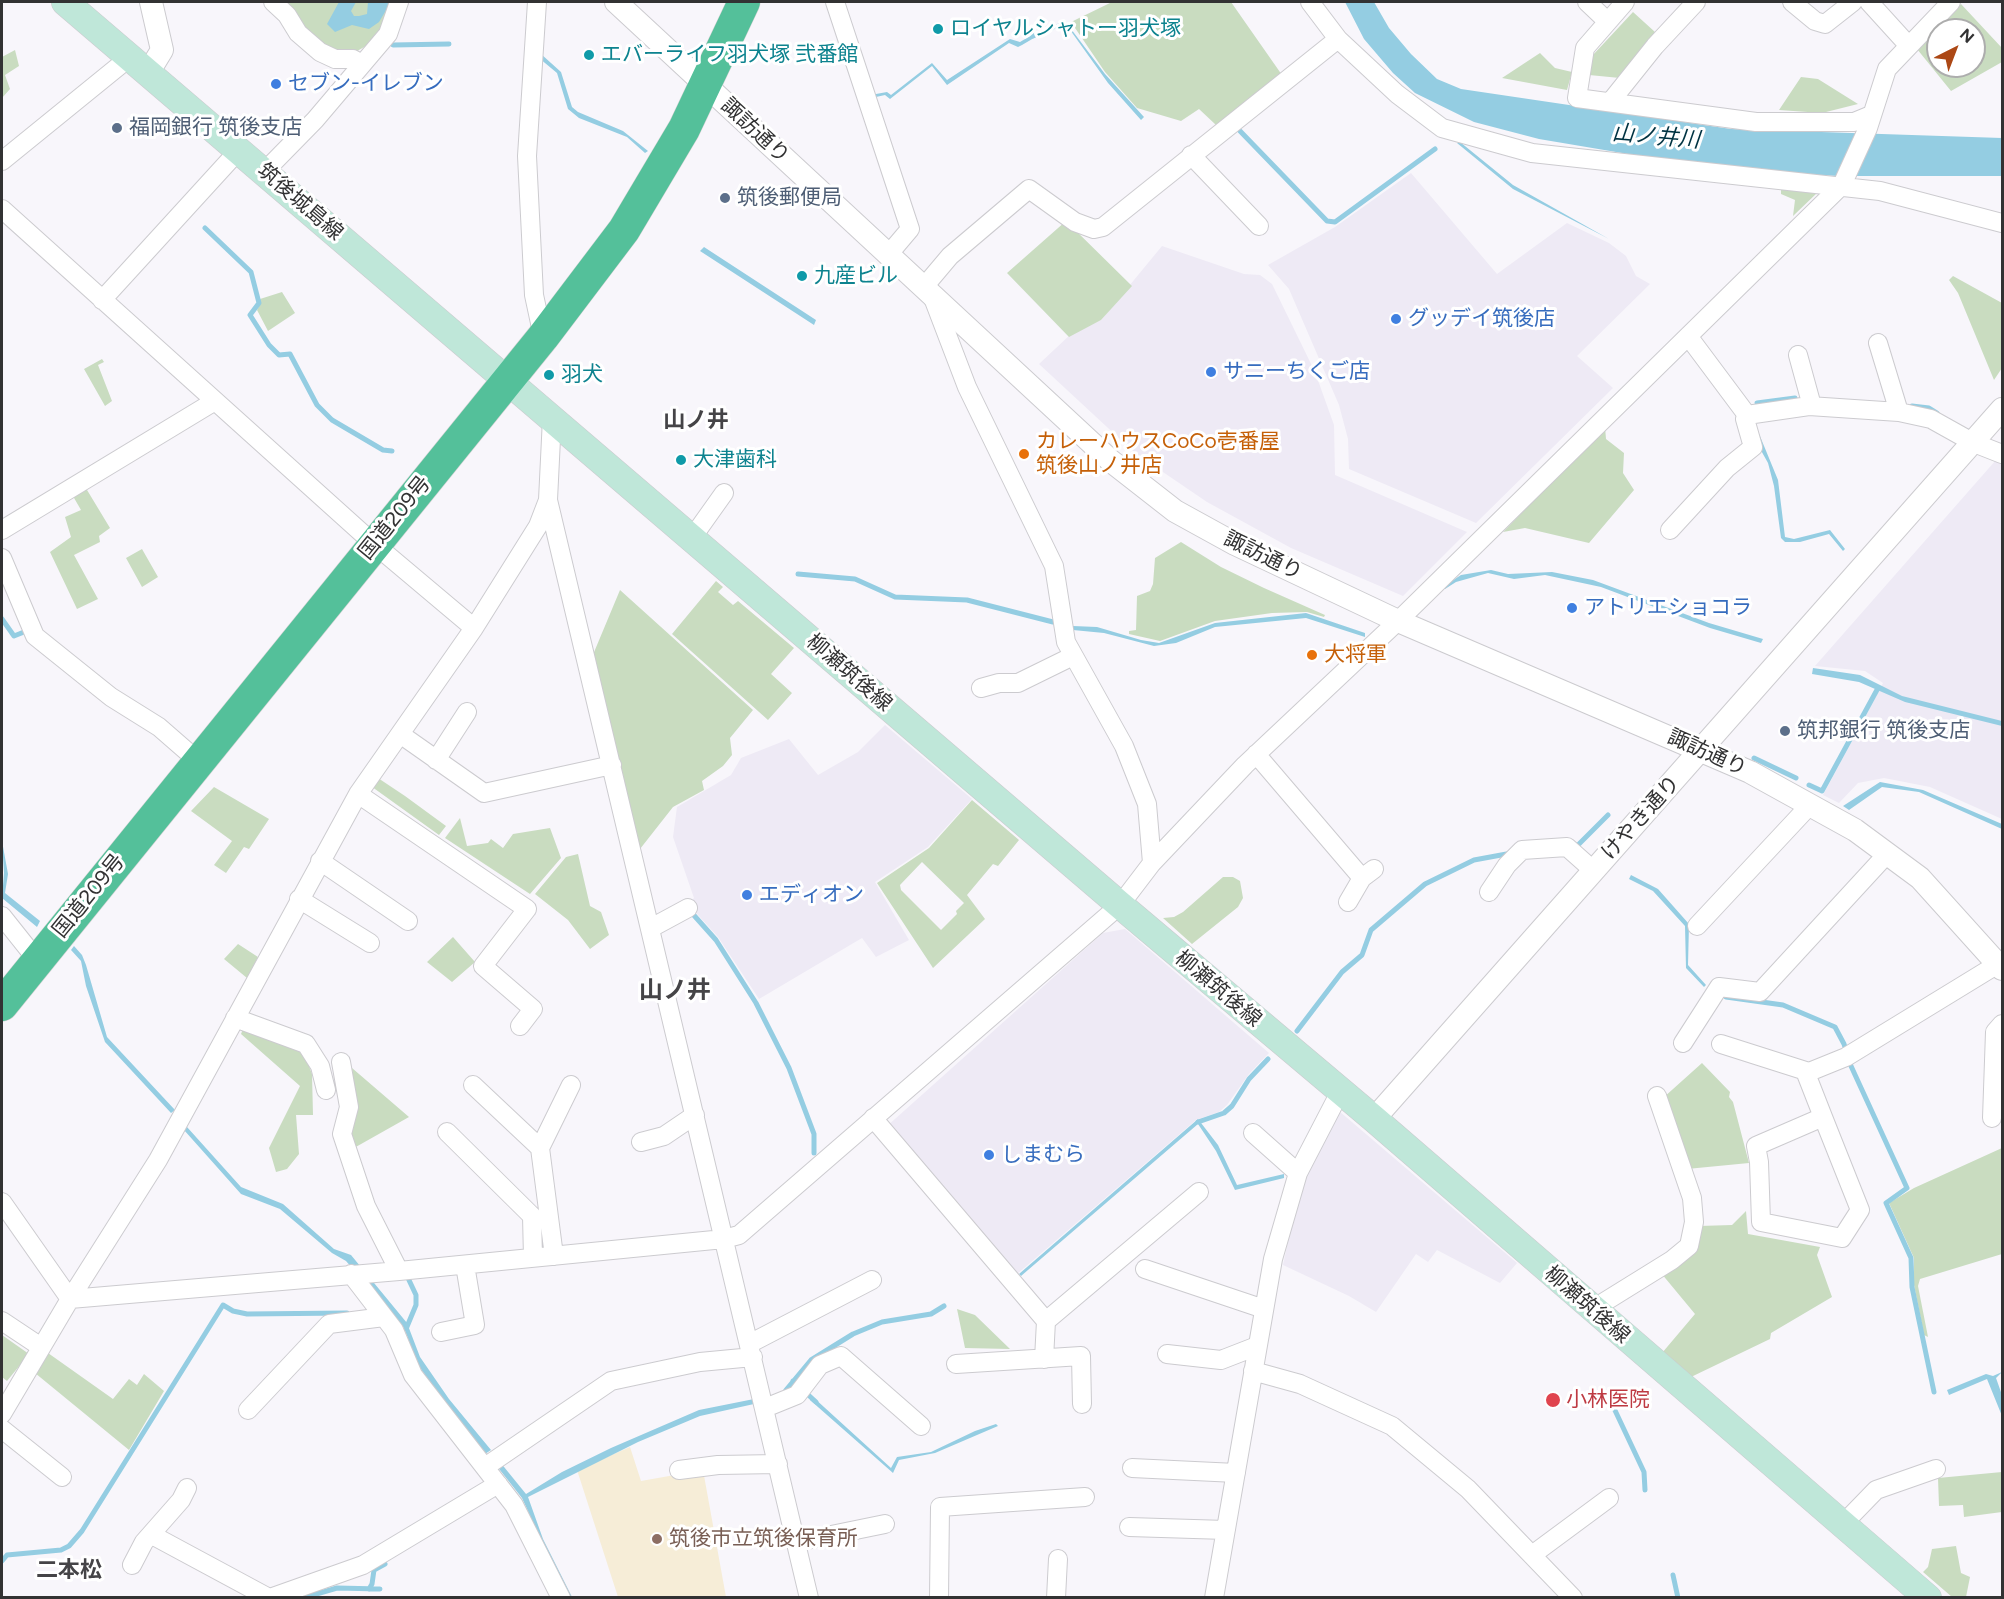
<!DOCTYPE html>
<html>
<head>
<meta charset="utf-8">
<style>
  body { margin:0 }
  #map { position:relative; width:2004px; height:1599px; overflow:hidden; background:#f8f6fb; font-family:Figtree,sans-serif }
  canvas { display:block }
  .frame { position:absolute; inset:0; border:3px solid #323233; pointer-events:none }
  .north { position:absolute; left:1926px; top:18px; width:60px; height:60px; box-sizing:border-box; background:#fff; border:2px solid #adadad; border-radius:50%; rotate:42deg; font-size:16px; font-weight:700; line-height:24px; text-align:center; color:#323233 }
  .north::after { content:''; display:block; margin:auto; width:21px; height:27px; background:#ac4815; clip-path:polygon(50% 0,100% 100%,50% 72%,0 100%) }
</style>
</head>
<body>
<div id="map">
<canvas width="2004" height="1599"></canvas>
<div class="frame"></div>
<div class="north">N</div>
</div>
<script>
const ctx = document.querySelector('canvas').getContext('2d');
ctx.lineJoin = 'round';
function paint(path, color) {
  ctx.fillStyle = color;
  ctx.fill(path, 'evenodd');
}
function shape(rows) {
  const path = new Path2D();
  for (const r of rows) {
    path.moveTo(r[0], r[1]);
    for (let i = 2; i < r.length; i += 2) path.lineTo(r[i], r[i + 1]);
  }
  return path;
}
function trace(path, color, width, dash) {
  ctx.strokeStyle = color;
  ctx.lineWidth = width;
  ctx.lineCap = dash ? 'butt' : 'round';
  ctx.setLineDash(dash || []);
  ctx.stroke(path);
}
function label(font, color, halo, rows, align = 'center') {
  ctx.font = font + ' Figtree,"Noto Sans JP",sans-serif';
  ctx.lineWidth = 6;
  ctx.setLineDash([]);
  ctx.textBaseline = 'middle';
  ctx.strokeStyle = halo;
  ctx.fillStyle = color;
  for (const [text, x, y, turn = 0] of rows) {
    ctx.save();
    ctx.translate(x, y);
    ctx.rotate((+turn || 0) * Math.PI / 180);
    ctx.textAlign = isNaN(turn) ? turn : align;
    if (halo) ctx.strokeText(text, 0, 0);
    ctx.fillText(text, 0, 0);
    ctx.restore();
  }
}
paint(shape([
  [1411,173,1497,274,1567,223,1609,243,1626,256,1636,276,1650,284,1577,356,1613,388,1476,523,1349,469,1348,439,1339,405,1289,289,1268,265,1335,227],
  [1162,246,1244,274,1260,275,1272,284,1315,372,1334,425,1335,475,1467,532,1403,596,1291,548,1207,502,1135,453,1039,364,1072,333,1101,320],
  [1996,460,2002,464,2002,819,1930,787,1884,778,1858,783,1839,803,1823,795,1883,683,1865,671,1815,666],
  [885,725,972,799,928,847,875,882,909,940,876,957,862,938,759,999,718,937,688,904,694,898,673,837,677,807,731,775,741,758,789,739,818,775,858,752],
  [1125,929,1269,1053,1249,1074,1227,1105,1219,1112,1196,1120,1016,1275,886,1127,1103,933],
  [1339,1111,1517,1263,1500,1283,1437,1250,1428,1262,1416,1254,1376,1312,1349,1296,1283,1265,1296,1204,1315,1151]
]), '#eeeaf5');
paint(shape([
  [630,1447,641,1481,703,1470,726,1597,618,1597,577,1470]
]), '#f6edd7');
paint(shape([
  [278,2,395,2,385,35,352,54,323,50],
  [1112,2,1231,2,1282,75,1216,125,1199,109,1181,121,1137,108,1105,72,1071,22],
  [1961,4,2002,48,2002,62,1951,91,1917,49],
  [1938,30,1974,30,1974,66,1938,66],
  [1633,12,1655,32,1620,78,1589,75,1592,56],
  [15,50,19,66,5,75,10,89,2,98,2,57],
  [1540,53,1555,68,1572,72,1567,90,1502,78],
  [1801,77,1818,79,1858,104,1822,113,1779,110],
  [1781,186,1815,187,1817,193,1793,216,1795,200,1781,194],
  [1066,221,1132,286,1101,320,1069,337,1007,273],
  [1953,276,2002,303,2002,368,1994,380,1958,293,1949,280],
  [282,292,295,313,268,331,257,310,261,303,260,299],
  [102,359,104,362,98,365,112,401,105,406,84,369],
  [1605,427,1606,439,1624,453,1623,473,1634,490,1589,543,1525,528,1503,532],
  [84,485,110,528,99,536,100,542,74,555,98,599,77,609,50,552,71,537,65,517,81,510,70,491],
  [1181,542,1221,567,1264,588,1325,615,1324,617,1307,612,1272,613,1215,621,1160,641,1129,634,1129,631,1136,630,1137,596,1150,591,1153,584,1155,558],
  [142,549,158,577,142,587,126,558],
  [716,581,723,587,718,592,733,605,738,601,794,648,771,674,792,693,768,720,672,634],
  [620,590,753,710,730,738,732,755,723,766,702,781,704,790,673,807,640,849,592,657],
  [375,776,405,796,446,826,439,835,368,784],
  [214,787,269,819,249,849,244,847,226,873,214,865,232,841,191,811],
  [972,800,1019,840,998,866,993,864,967,895,985,919,933,968,877,883,929,848],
  [922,862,964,903,956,911,957,914,941,930,901,890,900,885],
  [460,818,467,846,488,843,491,839,503,848,513,834,550,828,561,858,530,894,445,838],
  [578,854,590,906,601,912,609,935,590,949,568,920,535,894,566,857],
  [1223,877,1233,877,1240,881,1243,898,1238,907,1192,944,1163,918,1174,917,1183,912],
  [453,937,475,962,452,982,427,962],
  [238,944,258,957,247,978,224,959],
  [245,1024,304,1053,312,1074,313,1115,296,1115,299,1154,287,1169,276,1172,269,1148,300,1086,241,1034],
  [1702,1063,1730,1092,1729,1097,1733,1102,1749,1163,1687,1169,1663,1098],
  [352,1068,409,1117,354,1148,349,1128,355,1108],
  [2002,1148,2002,1254,1920,1279,1918,1286,1928,1337,1924,1335,1914,1285,1914,1258,1889,1203,1914,1188],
  [1746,1211,1748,1234,1820,1247,1817,1255,1832,1297,1771,1333,1770,1339,1691,1377,1662,1353,1695,1314,1661,1273,1699,1226,1732,1225],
  [957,1309,975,1315,1010,1349,965,1348],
  [2,1335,29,1354,7,1381,2,1377],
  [48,1353,113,1399,129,1379,137,1385,144,1374,164,1391,129,1450,35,1373],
  [2002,1472,2002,1512,1964,1517,1963,1505,1939,1506,1938,1478],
  [1956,1546,1961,1573,1970,1577,1966,1597,1952,1597,1923,1572,1928,1567,1932,1549]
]), '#c9dcc0');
paint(shape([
  [339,2,356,2,351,11,354,16,359,16,367,14,368,2,391,2,379,22,369,29,352,25,335,32,327,24],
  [1345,2,1374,2,1389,28,1411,54,1437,79,1461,89,1731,129,2002,138,2002,176,1838,176,1766,172,1628,154,1539,139,1474,122,1415,93,1393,73,1364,39],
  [1065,21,1105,74,1144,117,1141,120,1108,83,1068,27,1065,25,1048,31,1047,28],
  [1037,32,1039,35,1022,45,1018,47,1009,43,947,85,932,66,890,99,885,95,876,97,876,94,887,92,891,95,932,63,947,80,1010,39,1020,42],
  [541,54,561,72,572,107,578,112,623,131,648,151,645,153,627,137,579,118,568,109,557,73,539,58],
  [1460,142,1513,185,1609,239,1513,189,1457,143],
  [704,247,816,320,814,325,700,251],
  [1755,424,1778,480,1785,537,1794,539,1830,530,1845,549,1843,551,1829,534,1800,542,1785,542,1781,538,1774,486,1768,463,1758,445],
  [1491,570,1508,574,1552,572,1593,580,1709,623,1763,639,1761,643,1710,628,1601,587,1545,575,1514,579,1488,573,1456,582,1445,589,1444,586,1461,575],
  [1306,613,1365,633,1365,637,1306,618,1215,627,1176,643,1154,646,1104,633,1073,630,1073,626,1097,627,1141,640,1159,643,1215,623],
  [1813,668,1860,675,1902,696,2002,721,2002,726,1905,702,1859,682,1812,674],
  [1880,782,1923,790,2002,824,2002,829,1919,792,1882,787,1849,810,1843,806],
  [2,841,8,874,5,893,40,921,37,927,2,898,4,873],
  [1631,875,1658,889,1689,924,1688,965,1706,985,1704,987,1686,968,1685,926,1653,891,1629,879],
  [74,946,82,955,86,965,107,1037,175,1110,171,1113,105,1042,86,986,81,961,71,950],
  [1198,1119,1218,1145,1237,1185,1284,1174,1284,1178,1235,1190,1216,1151,1198,1124,1021,1276,1019,1274],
  [187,1127,241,1187,283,1204,334,1249,351,1255,407,1323,420,1357,449,1399,491,1450,485,1454,437,1392,418,1365,404,1328,346,1261,332,1253,280,1209,241,1194,184,1130],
  [2002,1372,1996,1378,2002,1395,2002,1416,1987,1379,1949,1395,1947,1390,1986,1374,1993,1376],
  [813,1397,891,1468,897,1457,931,1452,975,1431,996,1424,998,1426,935,1453,899,1460,893,1473,810,1400],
  [754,1399,754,1404,700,1416,638,1442,528,1497,543,1539,572,1597,567,1597,522,1498,496,1465,500,1462,526,1494,562,1472,611,1448,699,1410]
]), '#94cde2');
trace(shape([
  [1033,36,1052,28],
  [393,45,449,44],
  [1240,131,1327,221,1335,222,1435,149],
  [205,228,251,272,259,303,250,315,269,345,279,355,290,354,317,405,332,420,383,450,392,451],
  [1757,403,1795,398],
  [1912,406,1929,408,1937,413],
  [798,574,855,579,895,597,967,600,1053,622],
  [2,619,14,636,24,632],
  [1754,758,1796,778],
  [1809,785,1822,791,1878,688],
  [1575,848,1608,815],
  [691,912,716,940,756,1003,789,1068,814,1134,814,1153],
  [1726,997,1783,1005,1835,1027,1844,1044,1851,1066,1907,1188,1886,1203,1911,1258,1912,1287,1934,1392],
  [1297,1031,1342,972,1362,955,1371,930,1425,884,1474,860,1512,853],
  [1198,1122,1224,1113,1232,1106,1249,1079,1268,1059],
  [406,1329,416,1305,416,1295,408,1278],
  [793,1381,816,1402],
  [786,1390,811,1360,853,1334,882,1322,931,1314,944,1306],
  [1612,1404,1644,1472,1645,1490],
  [2,1561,7,1555,61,1550,69,1546,82,1531,223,1305,233,1311,247,1314,347,1313],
  [1673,1575,1678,1598],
  [369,1589,372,1584,374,1570,385,1564],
  [303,1598,337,1588,380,1589]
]), '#94cde2', 5);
const minor = shape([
  [273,2,287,15,298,33,320,52,335,59,353,59,362,64],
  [537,2,527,156,534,295,543,337],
  [835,2,910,229,888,255],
  [1310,2,1338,39,1397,94,1442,128,1532,153,1880,191,2002,223],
  [1587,2,1607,21],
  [1625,2,1585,48,1577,98,1756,122,1854,122,1871,115],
  [1792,2,1815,21,1825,24,1853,2],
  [1869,2,1909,46],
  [1611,101,1655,46,1696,2],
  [1191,155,1259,226],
  [2,161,130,57],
  [264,172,315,120,388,34,399,2],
  [2,209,373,543,474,628],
  [923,288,950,256,1029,189,1075,222,1094,229,1103,227,1338,39],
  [933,298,967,387,1054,566,1066,642,1124,746,1147,804,1152,863],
  [102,300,239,150],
  [1688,336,1747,415,1809,406,1899,412,1931,419,1974,443,2002,454],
  [1878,343,1899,412],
  [1798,355,1812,406],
  [552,418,548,500,809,1598],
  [2,530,215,401],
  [1670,530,1727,468,1753,447,1745,419,1747,415],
  [692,538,724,493],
  [2,558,35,636,111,697,159,727,198,761],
  [981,688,999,683,1018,683,1073,656],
  [400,734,484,793,612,765],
  [1256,754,1362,878],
  [436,760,467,712],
  [358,794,527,909,483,966,533,1009,520,1026],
  [320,861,408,921],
  [1489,892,1507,865,1522,850,1567,847,1594,871],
  [299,899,370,943],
  [1348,902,1362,878,1374,869],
  [2,916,37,960],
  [1697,926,1810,805],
  [651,928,688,908],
  [235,1018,306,1044,320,1066,326,1090],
  [1683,1043,1719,987,1760,992,1887,854],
  [1721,1044,1809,1072,1846,1057,1998,964],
  [341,1062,349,1107,342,1134,366,1206,399,1271],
  [1805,1071,1823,1117,1860,1210,1842,1238,1761,1222,1759,1162,1756,1146,1823,1117],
  [473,1085,540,1148,554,1256],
  [873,1118,1046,1321,1199,1192],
  [1992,1118,1995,1032,2002,1024],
  [447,1132,532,1216,533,1258],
  [1253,1133,1298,1173],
  [641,1142,664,1136,695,1115],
  [540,1148,571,1085],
  [2,1202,70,1299],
  [1145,1269,1264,1309],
  [351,1274,394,1330,413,1375,514,1505,561,1598],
  [70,1299,399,1271,724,1239,739,1235,1120,905,1152,863,1245,765,1398,621,1842,185,1868,128,1887,69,1951,2],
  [1593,1309,1672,1260,1689,1246,1694,1222,1692,1198,1657,1096],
  [2,1321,41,1347],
  [441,1332,475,1325,465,1265],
  [749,1344,872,1280],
  [1167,1354,1221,1360,1257,1346],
  [1044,1359,1046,1321],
  [956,1364,1081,1356,1082,1404],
  [1253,1371,1300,1384,1392,1426,1468,1489,1573,1598],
  [765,1408,797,1395,820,1365,841,1356,921,1426],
  [248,1410,329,1324,384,1317],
  [2,1414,70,1299,158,1160,358,794,474,628,538,526,548,500],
  [2,1429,62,1477],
  [485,1467,611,1381,700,1362,753,1357],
  [1132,1468,1236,1473],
  [679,1470,718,1465,778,1464],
  [1843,1524,1876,1490,1936,1469],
  [1129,1527,1226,1530],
  [152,1535,269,1598],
  [797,1542,885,1524],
  [1532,1555,1609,1498],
  [132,1565,144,1542,181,1500,187,1488],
  [270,1598,363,1565,498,1484],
  [939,1598,940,1507,1085,1497],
  [1056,1598,1058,1559],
  [1214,1598,1273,1259,1298,1173,1340,1092]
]);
const tertiary = shape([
  [616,2,1111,461,1175,511,1235,544,1398,621,1750,772,1855,830,1920,878,2002,969],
  [148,73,162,50,151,2],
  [1374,1119,2002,409]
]);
const secondary = shape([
  [65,2,1120,905,1374,1119,1928,1598]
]);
const trunk = shape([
  [2,1005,543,337,624,230,684,129,744,2]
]);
trace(minor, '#cccbcf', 20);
trace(tertiary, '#cccbcf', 24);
trace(secondary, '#cccbcf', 28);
trace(trunk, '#d2d2d2', 33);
trace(minor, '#fff', 18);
trace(tertiary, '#fff', 22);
trace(secondary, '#bfe7d9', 27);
trace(trunk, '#54c09a', 32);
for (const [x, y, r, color] of [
  [938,29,6,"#0f9aa8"],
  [589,55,6,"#0f9aa8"],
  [276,84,6,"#3f7fe0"],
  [117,128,6,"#5c6f8a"],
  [725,198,6,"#5c6f8a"],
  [802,276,6,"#0f9aa8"],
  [1396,319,6,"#3f7fe0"],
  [1211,372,6,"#3f7fe0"],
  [549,375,6,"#0f9aa8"],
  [1024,454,6,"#e8710a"],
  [681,460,6,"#0f9aa8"],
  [1572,608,6,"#3f7fe0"],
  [1312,655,6,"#e8710a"],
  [1785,731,6,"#5c6f8a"],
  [747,895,6,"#3f7fe0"],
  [989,1155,6,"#3f7fe0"],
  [1553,1400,8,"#e0444e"],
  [657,1539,6,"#8d6e63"]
]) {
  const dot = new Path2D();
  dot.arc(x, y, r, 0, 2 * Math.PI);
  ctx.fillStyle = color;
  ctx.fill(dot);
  trace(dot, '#fff', 2);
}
label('21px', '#0d838f', '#fff', [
  ["ロイヤルシャトー羽犬塚",950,29],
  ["エバーライフ羽犬塚 弐番館",601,55],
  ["九産ビル",814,276],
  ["羽犬",561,375],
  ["大津歯科",693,460]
], 'left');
label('21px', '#366cbe', '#fff', [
  ["セブン-イレブン",288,84],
  ["グッデイ筑後店",1408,319],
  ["サニーちくご店",1223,372],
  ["アトリエショコラ",1584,608],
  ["エディオン",759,895],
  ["しまむら",1001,1155]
], 'left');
label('21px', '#4e5e75', '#fff', [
  ["福岡銀行 筑後支店",129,128],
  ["筑後郵便局",737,198],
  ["筑邦銀行 筑後支店",1797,731]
], 'left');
label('21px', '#323233', '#fff', [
  ["諏訪通り",755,131,43],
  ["筑後城島線",300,202,41],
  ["国道209号",395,518,-51],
  ["諏訪通り",1263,556,26],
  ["柳瀬筑後線",849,673,41],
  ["諏訪通り",1707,753,24],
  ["けやき通り",1641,818,-48],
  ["国道209号",89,896,-51],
  ["柳瀬筑後線",1218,989,40],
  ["柳瀬筑後線",1587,1305,41]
]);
label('21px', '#c56008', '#fff', [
  ["カレーハウスCoCo壱番屋",1036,442],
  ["筑後山ノ井店",1036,466],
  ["大将軍",1324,655]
], 'left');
label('21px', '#be3a42', '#fff', [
  ["小林医院",1566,1400]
], 'left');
label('21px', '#785e54', '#fff', [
  ["筑後市立筑後保育所",669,1539]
], 'left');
label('italic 22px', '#003342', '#fff', [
  ["山ノ井川",1656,137,5]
]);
label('bold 22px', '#454447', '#fff', [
  ["山ノ井",696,421],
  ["二本松",69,1571]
]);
label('bold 24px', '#454447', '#fff', [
  ["山ノ井",675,991]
]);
</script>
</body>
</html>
